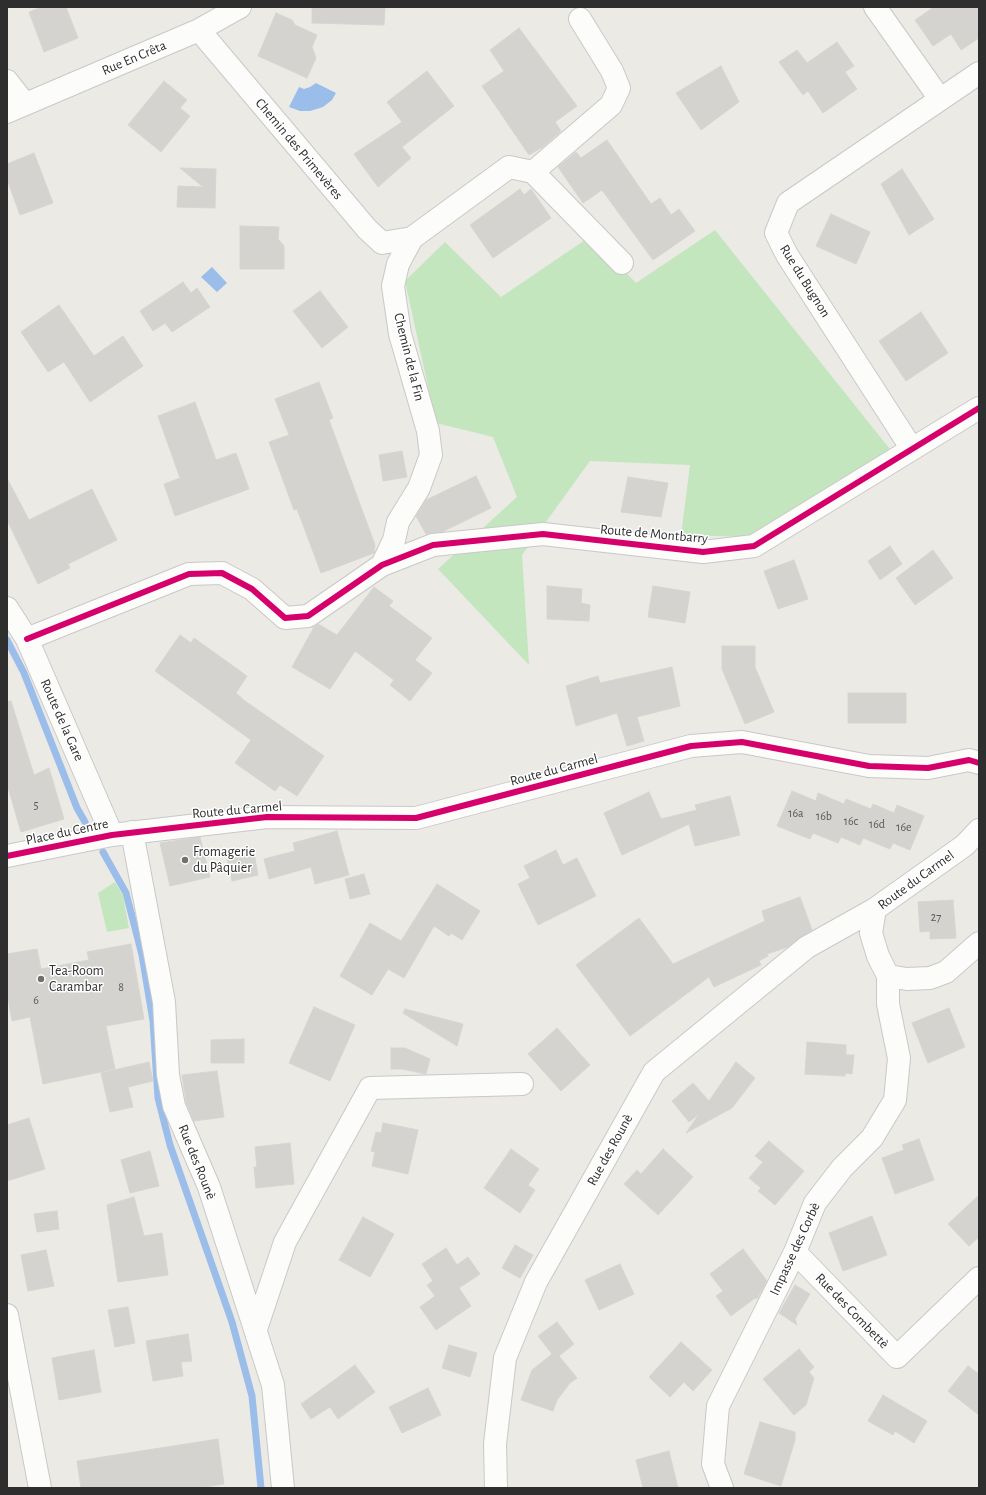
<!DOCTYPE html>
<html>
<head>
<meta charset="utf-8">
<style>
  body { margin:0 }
  #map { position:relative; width:986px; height:1495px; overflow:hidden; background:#ebeae4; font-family:"Alegreya Sans",sans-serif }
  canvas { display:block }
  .frame { position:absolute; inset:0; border:8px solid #2e2e2e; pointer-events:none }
</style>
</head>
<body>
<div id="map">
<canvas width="986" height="1495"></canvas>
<div class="frame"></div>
</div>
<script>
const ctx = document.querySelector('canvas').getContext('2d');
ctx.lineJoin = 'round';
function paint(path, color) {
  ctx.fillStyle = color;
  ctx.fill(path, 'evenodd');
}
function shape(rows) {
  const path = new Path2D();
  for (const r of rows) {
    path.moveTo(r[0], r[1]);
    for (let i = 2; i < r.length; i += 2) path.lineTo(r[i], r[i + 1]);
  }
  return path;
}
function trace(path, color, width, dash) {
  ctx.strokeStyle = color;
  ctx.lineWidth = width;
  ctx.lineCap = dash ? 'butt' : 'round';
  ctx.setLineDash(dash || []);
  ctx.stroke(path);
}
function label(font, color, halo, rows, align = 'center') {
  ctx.font = font + ' "Alegreya Sans",sans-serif';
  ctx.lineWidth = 3;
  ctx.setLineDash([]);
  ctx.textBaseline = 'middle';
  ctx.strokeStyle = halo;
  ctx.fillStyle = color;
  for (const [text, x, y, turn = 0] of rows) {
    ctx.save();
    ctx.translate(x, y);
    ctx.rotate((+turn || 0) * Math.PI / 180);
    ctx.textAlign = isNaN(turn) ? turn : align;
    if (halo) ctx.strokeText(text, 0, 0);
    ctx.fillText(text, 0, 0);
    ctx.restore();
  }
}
paint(shape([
  [715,230,893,453,750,537,681,535,690,465,590,461,522,555,529,665,438,569,517,497,493,437,436,423,405,281,445,242,501,297,591,236,636,283],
  [115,882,123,896,129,928,107,932,98,893]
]), '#c3e6bf');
paint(shape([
  [316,83,336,93,332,100,323,107,310,111,300,111,289,107,299,87,304,89,310,87],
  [212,267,227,283,217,292,201,277]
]), '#9bbdea');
trace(shape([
  [7,640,24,673,77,808,85,822],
  [103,852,126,893,142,955,153,1021,158,1098,170,1145,232,1322,252,1396,261,1488]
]), '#9bbdea', 7);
const building = shape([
  [42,7,66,7,78,38,44,52,29,12,42,7],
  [312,7,385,7,384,25,312,23,312,7],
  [934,7,979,7,979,38,961,50,951,34,933,46,915,20,934,7],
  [276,13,292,20,295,25,317,35,312,47,316,58,307,78,258,56,276,13],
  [519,28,577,106,555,122,561,131,544,146,529,155,482,86,504,71,490,50,519,28],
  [837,42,854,66,845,72,857,89,823,113,808,91,803,95,779,62,797,50,807,63,837,42],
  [721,66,739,102,701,130,676,93,721,66],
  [427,71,454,106,402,147,411,158,378,187,354,154,402,122,387,102,427,71],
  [164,81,187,100,180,108,190,116,161,152,128,125,164,81],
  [607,140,651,204,660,198,671,215,679,209,695,231,653,260,602,190,583,203,558,167,576,152,581,158,607,140],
  [34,153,53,203,20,215,7,179,7,164,34,153],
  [180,168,216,169,215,208,177,207,178,186,203,187,180,168],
  [902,169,934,219,909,235,881,184,902,169],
  [520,189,524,195,531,189,551,218,493,258,470,225,520,189],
  [831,214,870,232,856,264,816,246,831,214],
  [240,226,279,227,278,239,284,246,284,269,240,269,240,226],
  [183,282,191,293,197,288,210,307,172,332,165,323,153,331,140,311,183,282],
  [320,291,348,327,322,348,293,311,320,291],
  [59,305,94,356,123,336,143,366,90,402,64,362,48,372,21,332,59,305],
  [921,312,948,353,906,381,879,341,921,312],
  [319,382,333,418,329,420,375,545,374,553,321,573,297,509,294,510,269,442,289,435,275,399,319,382],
  [195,402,216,460,236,453,249,489,175,516,164,484,180,478,158,416,195,402],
  [402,451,407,477,383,481,379,455,402,451],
  [476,476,491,508,442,532,426,534,416,516,426,500,476,476],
  [628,477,668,483,661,517,621,512,628,477],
  [7,478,29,520,92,489,117,540,68,564,70,568,38,584,7,520,7,478],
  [890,546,902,564,880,580,868,561,890,546],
  [933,550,953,578,915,605,896,578,933,550],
  [794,560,808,599,778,609,764,571,794,560],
  [547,586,582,589,581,603,590,605,589,621,547,619,547,586],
  [653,586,690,592,685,623,648,617,653,586],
  [374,587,393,601,389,606,432,638,415,660,432,673,410,701,390,685,394,680,355,651,330,689,292,667,314,627,318,624,337,635,374,587],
  [180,635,191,643,194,638,247,676,236,693,245,701,324,756,297,796,280,785,275,791,235,763,251,740,155,671,180,635],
  [722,646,755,646,755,667,774,712,745,724,722,669,722,646],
  [672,667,680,706,637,717,644,741,627,746,617,713,576,726,566,686,598,676,600,683,672,667],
  [848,693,906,693,906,723,848,723,848,693],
  [11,701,34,775,49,768,64,819,21,832,7,784,7,702,11,701],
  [792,791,816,801,818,793,844,804,846,799,871,809,873,804,894,813,897,805,924,816,910,850,893,843,890,849,863,838,860,845,841,837,838,843,813,833,810,839,777,826,792,791],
  [649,792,661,819,697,810,695,805,730,796,740,835,695,846,689,824,622,855,604,813,649,792],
  [337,831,349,875,315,884,311,867,269,879,264,859,295,851,293,843,337,831],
  [200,837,210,877,170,886,160,843,200,837],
  [556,850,563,865,577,858,596,896,538,925,518,884,530,878,524,866,556,850],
  [254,853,258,875,232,881,227,859,254,853],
  [364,874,370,894,350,899,345,879,364,874],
  [437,884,480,911,462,940,451,933,449,936,434,926,404,978,388,969,372,995,340,976,370,923,401,941,437,884],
  [800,897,812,930,788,947,767,954,768,956,759,961,761,965,714,987,709,977,630,1036,576,965,639,918,673,964,765,921,762,911,800,897],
  [953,900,956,938,930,939,930,931,920,932,918,902,953,900],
  [131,944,144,1019,106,1026,115,1069,43,1084,30,1017,12,1021,7,992,7,954,37,949,41,969,89,960,87,952,131,944],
  [314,1007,355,1025,330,1081,289,1063,314,1007],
  [949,1008,965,1047,928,1063,912,1023,949,1008],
  [405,1009,463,1024,457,1046,403,1013,405,1009],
  [557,1028,590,1065,561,1091,528,1054,557,1028],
  [244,1039,244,1063,211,1063,211,1040,244,1039],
  [807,1042,846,1045,846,1055,854,1055,852,1074,845,1073,845,1076,805,1074,807,1042],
  [391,1048,405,1048,430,1059,426,1074,402,1069,391,1069,391,1048],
  [149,1062,153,1081,128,1087,133,1107,110,1112,101,1073,149,1062],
  [736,1062,755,1078,732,1108,686,1133,699,1114,689,1122,672,1101,693,1083,709,1101,736,1062],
  [217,1071,224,1117,194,1121,186,1102,182,1075,217,1071],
  [29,1118,45,1169,7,1181,7,1125,29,1118],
  [383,1123,418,1130,408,1174,372,1166,375,1152,371,1151,376,1132,381,1133,383,1123],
  [919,1139,934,1180,895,1194,882,1158,904,1150,902,1145,919,1139],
  [769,1141,804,1171,775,1205,758,1191,761,1188,749,1178,763,1162,755,1156,769,1141],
  [290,1143,294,1184,256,1188,254,1167,257,1167,255,1147,290,1143],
  [511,1149,539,1169,528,1185,535,1190,520,1213,484,1188,511,1149],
  [663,1149,693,1177,658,1215,624,1184,637,1170,641,1174,663,1149],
  [150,1151,159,1186,130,1193,121,1160,150,1151],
  [979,1195,979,1237,969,1246,948,1224,979,1195],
  [134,1197,144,1236,162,1233,168,1275,118,1282,107,1205,134,1197],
  [57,1211,59,1229,37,1232,34,1214,57,1211],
  [872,1216,887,1255,843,1271,829,1233,872,1216],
  [363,1217,394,1234,370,1277,339,1260,363,1217],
  [515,1245,533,1255,520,1278,502,1268,515,1245],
  [446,1248,457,1265,468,1257,480,1274,459,1288,471,1306,436,1330,420,1307,435,1296,427,1285,433,1281,422,1264,446,1248],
  [743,1249,767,1281,757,1299,755,1298,731,1316,716,1296,723,1291,710,1274,743,1249],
  [46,1250,54,1286,28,1291,21,1255,46,1250],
  [620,1264,634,1294,599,1310,585,1280,620,1264],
  [795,1285,810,1294,795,1319,797,1325,779,1313,795,1285],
  [128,1307,135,1343,115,1347,108,1310,128,1307],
  [557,1322,574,1344,559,1356,577,1378,570,1383,557,1400,553,1411,521,1400,532,1370,552,1354,538,1336,557,1322],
  [188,1334,192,1361,181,1362,183,1376,153,1381,146,1341,188,1334],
  [681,1342,712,1370,693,1391,684,1382,670,1397,649,1377,681,1342],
  [449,1345,477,1353,470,1377,442,1368,449,1345],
  [799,1349,814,1367,809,1372,814,1378,806,1405,794,1415,763,1379,799,1349],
  [94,1350,101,1392,59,1400,52,1358,94,1350],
  [355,1365,375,1392,338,1419,330,1407,311,1419,301,1404,355,1365],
  [968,1366,979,1374,979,1415,948,1391,968,1366],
  [428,1388,441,1415,402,1433,389,1407,428,1388],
  [883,1395,927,1421,914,1443,895,1431,893,1435,868,1421,883,1395],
  [760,1422,795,1432,795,1440,781,1486,744,1474,760,1422],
  [218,1439,224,1484,197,1488,81,1488,77,1461,218,1439],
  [669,1451,678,1488,643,1488,636,1460,669,1451]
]);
paint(building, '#d4d3cf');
trace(building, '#d6d6d0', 1);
const minor = shape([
  [875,7,940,99],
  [199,30,367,229,382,243,412,238],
  [7,81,25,104],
  [7,112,199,30,240,7],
  [533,172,622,263],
  [912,449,787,255,776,233,788,203,979,73],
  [382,565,394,540,398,522,419,488,431,455,428,431,400,334,393,286,398,264,412,238,509,167,533,172,611,105,619,88,612,71,580,19],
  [7,608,27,639,112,835],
  [27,639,189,574,222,573,252,589,285,618,308,616,382,565,433,545,543,534,703,552,754,546,979,408],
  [979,830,965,845,875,909,871,933,878,956,888,976,907,979,930,978,946,972,979,943],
  [132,832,164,1002,168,1075,174,1106,209,1187,273,1385,283,1488],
  [7,856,112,835,267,817,416,818,691,746,742,742,869,766,928,768,969,760,979,763],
  [795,1252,897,1357,979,1278],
  [7,1315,40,1488],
  [256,1329,285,1242,370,1088,522,1084],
  [496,1488,495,1444,505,1358,536,1282,654,1072,807,947,875,909],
  [722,1488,713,1464,718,1406,795,1252,815,1203,842,1168,872,1138,895,1100,899,1058,888,1004,888,976]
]);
trace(minor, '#cac8c8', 24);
trace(minor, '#fcfcfb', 22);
trace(shape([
  [27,639,189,574,222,573,252,589,285,618,308,616,382,565,433,545,543,534,703,552,754,546,979,408],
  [7,856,112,835,267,817,416,818,691,746,742,742,869,766,928,768,969,760,979,763]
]), '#d6006c', 6);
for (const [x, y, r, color] of [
  [185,860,4,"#70706e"],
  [41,979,4,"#70706e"]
]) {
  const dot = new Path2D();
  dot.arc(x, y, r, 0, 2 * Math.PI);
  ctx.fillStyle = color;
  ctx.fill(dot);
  trace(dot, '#fff', 1.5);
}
label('12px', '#585857', null, [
  ["5",36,805],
  ["16a",796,813],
  ["16b",824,816],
  ["16c",851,821],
  ["16d",877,824],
  ["16e",904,827],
  ["27",936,917],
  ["8",121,987],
  ["6",36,1000]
]);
label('14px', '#2e2e2e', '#fff', [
  ["Rue En Crêta",134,58,-23],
  ["Chemin des Primevères",299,149,50],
  ["Rue du Bugnon",805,281,58],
  ["Chemin de la Fin",409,357,76],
  ["Route de Montbarry",654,534,5],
  ["Route de la Gare",62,720,66],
  ["Route du Carmel",554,770,-15],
  ["Route du Carmel",237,810,-5],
  ["Place du Centre",67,832,-12],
  ["Route du Carmel",916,880,-36],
  ["Rue des Rounè",610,1150,-61],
  ["Rue des Rounè",197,1162,68],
  ["Impasse des Corbè",795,1249,-65],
  ["Rue des Combettè",852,1311,46]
]);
label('14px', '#2e2e2e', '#fff', [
  ["Fromagerie",193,852],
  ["du Pâquier",193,868],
  ["Tea-Room",49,971],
  ["Carambar",49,987]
], 'left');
</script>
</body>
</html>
